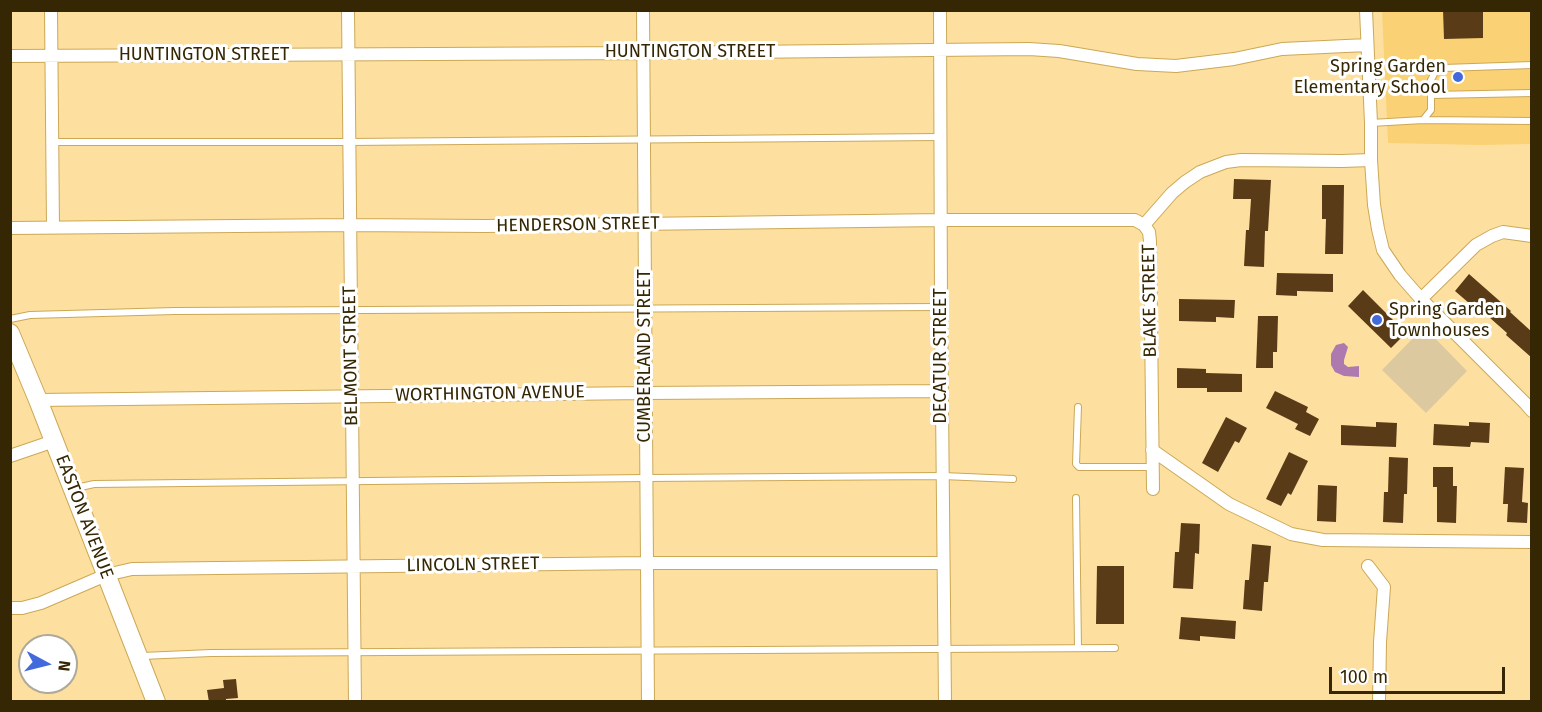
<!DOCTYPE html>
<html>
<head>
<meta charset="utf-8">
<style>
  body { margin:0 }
  #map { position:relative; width:1542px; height:712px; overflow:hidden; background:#fde0a0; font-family:"Fira Sans",sans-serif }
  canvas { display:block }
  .frame { position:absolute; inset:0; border:12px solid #352703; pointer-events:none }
  .north { position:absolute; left:18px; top:634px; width:60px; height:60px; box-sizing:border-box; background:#fff; border:2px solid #aea99a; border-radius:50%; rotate:97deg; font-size:16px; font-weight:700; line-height:24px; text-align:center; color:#352703 }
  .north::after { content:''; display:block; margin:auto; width:21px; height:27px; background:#426adc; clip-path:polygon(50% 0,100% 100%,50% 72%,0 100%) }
  .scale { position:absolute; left:1329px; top:667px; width:176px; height:27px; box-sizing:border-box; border:3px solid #352703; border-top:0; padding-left:8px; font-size:18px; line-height:21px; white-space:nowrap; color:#352703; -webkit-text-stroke:4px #fff; paint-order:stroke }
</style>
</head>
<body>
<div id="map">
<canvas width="1542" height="712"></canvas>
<div class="frame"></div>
<div class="north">N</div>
<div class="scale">100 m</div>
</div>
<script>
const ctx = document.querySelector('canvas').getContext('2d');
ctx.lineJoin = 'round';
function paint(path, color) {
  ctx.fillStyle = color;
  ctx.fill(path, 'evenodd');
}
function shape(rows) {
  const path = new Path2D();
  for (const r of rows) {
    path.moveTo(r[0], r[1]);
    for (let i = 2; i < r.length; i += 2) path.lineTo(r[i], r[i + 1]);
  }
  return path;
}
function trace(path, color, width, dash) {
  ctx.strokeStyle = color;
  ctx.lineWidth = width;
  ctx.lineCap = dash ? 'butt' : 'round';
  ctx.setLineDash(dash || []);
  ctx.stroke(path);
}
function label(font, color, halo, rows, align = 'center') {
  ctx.font = font + ' "Fira Sans",sans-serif';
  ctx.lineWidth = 6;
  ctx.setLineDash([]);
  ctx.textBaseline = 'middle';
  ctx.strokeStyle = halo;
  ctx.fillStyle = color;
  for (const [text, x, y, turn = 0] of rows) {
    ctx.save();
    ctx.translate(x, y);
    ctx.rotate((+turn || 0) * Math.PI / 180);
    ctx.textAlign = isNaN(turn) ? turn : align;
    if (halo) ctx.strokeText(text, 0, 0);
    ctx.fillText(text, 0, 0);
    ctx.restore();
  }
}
paint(shape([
  [1382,11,1531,11,1531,144,1480,145,1388,143]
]), '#fad175');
paint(shape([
  [1424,327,1467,371,1426,413,1382,370]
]), '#dcc99f');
paint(shape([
  [1344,343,1348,347,1344,360,1344,364,1348,367,1359,366,1359,377,1344,376,1335,372,1331,365,1331,354,1336,345]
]), '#ad79ae');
paint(shape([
  [1443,10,1483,10,1483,38,1444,39],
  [1234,179,1271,180,1268,231,1265,231,1264,267,1244,266,1246,230,1249,230,1251,199,1233,199],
  [1322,185,1344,185,1343,254,1325,254,1326,219,1322,219],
  [1277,273,1333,274,1333,292,1297,291,1297,296,1276,295],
  [1469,274,1511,311,1510,312,1532,332,1532,358,1506,335,1507,333,1472,302,1470,304,1455,291],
  [1363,290,1406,333,1391,348,1348,306],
  [1179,299,1235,300,1234,318,1216,317,1216,322,1179,321],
  [1258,316,1278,316,1277,352,1273,352,1273,368,1256,368],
  [1177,368,1206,369,1206,373,1242,374,1242,392,1207,392,1207,388,1177,388],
  [1275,391,1308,407,1306,412,1319,419,1310,436,1295,429,1298,424,1266,408],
  [1226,417,1247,428,1239,443,1235,441,1218,472,1202,463],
  [1376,422,1397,423,1396,447,1341,445,1341,425,1376,427],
  [1469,422,1490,423,1489,443,1471,442,1470,447,1433,445,1434,424,1469,426],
  [1289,452,1308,461,1291,495,1288,493,1281,506,1266,499],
  [1389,457,1408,458,1407,494,1404,494,1403,523,1383,522,1384,492,1388,492],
  [1433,467,1453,467,1453,486,1457,486,1456,523,1437,522,1437,487,1433,487],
  [1505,467,1524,468,1522,502,1528,503,1527,523,1507,522,1508,504,1503,504],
  [1318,485,1337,486,1336,522,1317,521],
  [1181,523,1200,524,1199,554,1195,553,1193,589,1173,588,1175,552,1179,552],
  [1252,544,1271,546,1268,582,1264,582,1262,611,1243,609,1245,580,1249,580],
  [1097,566,1124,566,1124,624,1096,624],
  [1181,617,1236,621,1235,639,1200,636,1200,641,1179,639],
  [236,679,238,698,226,699,226,702,209,702,207,690,224,688,223,680]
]), '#5a3b18');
const lane = shape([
  [1432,95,1532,93],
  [1423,120,1431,110,1431,80,1436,70,1444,68,1532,65],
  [1371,123,1423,120,1532,121],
  [52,142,349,142,941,137],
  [10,319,30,315,175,311,941,307],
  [1078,407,1076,464,1079,467,1153,467],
  [76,488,94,484,646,478,943,476,1013,479],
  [1076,498,1078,648],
  [142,656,211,653,1115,648]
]);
const street = shape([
  [51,10,53,227],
  [348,10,355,702],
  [643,10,648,702],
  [940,10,941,307,945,702],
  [1366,10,1371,123,1371,160,1374,205,1378,229,1383,250,1400,275,1421,299,1525,403,1532,411],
  [10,56,643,53,1029,49,1059,51,1137,64,1176,66,1234,59,1282,49,1367,45],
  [1144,225,1172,193,1185,182,1200,172,1226,162,1241,160,1342,161,1371,160],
  [10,228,350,225,485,226,941,220,1135,220,1144,225,1149,232,1150,241,1153,489],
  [1421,299,1476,245,1492,236,1503,232,1532,236],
  [38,400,645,393,941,391],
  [1152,450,1229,504,1291,534,1323,540,1532,542],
  [10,456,54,441],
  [1368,566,1384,587,1380,642,1379,702],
  [10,608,22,608,41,603,106,575,132,569,647,563,943,563]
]);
const primary = shape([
  [10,333,38,400,156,702]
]);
trace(lane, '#cca856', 8);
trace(street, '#cca856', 14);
trace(primary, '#cca856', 20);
trace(lane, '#fff', 6);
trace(street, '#fff', 12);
trace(primary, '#fff', 18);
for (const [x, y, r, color] of [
  [1458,77,6,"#426adc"],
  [1377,320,6,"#426adc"]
]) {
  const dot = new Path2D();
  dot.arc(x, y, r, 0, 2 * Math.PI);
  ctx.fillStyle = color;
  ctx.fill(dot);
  trace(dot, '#fff', 2);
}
label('18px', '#352703', '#fff', [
  ["HUNTINGTON STREET",690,52],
  ["HUNTINGTON STREET",204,55],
  ["HENDERSON STREET",578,225,-1],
  ["BLAKE STREET",1150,301,-91],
  ["BELMONT STREET",351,356,-91],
  ["CUMBERLAND STREET",645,356,-90],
  ["DECATUR STREET",941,356,-90],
  ["WORTHINGTON AVENUE",490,394,-1],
  ["EASTON AVENUE",84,517,69],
  ["LINCOLN STREET",473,565,-1]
]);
label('18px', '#352703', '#fff', [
  ["Spring Garden",1446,67],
  ["Elementary School",1446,88],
  ["Spring Garden",1389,310,"left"],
  ["Townhouses",1389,331,"left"]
], 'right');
</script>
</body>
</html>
